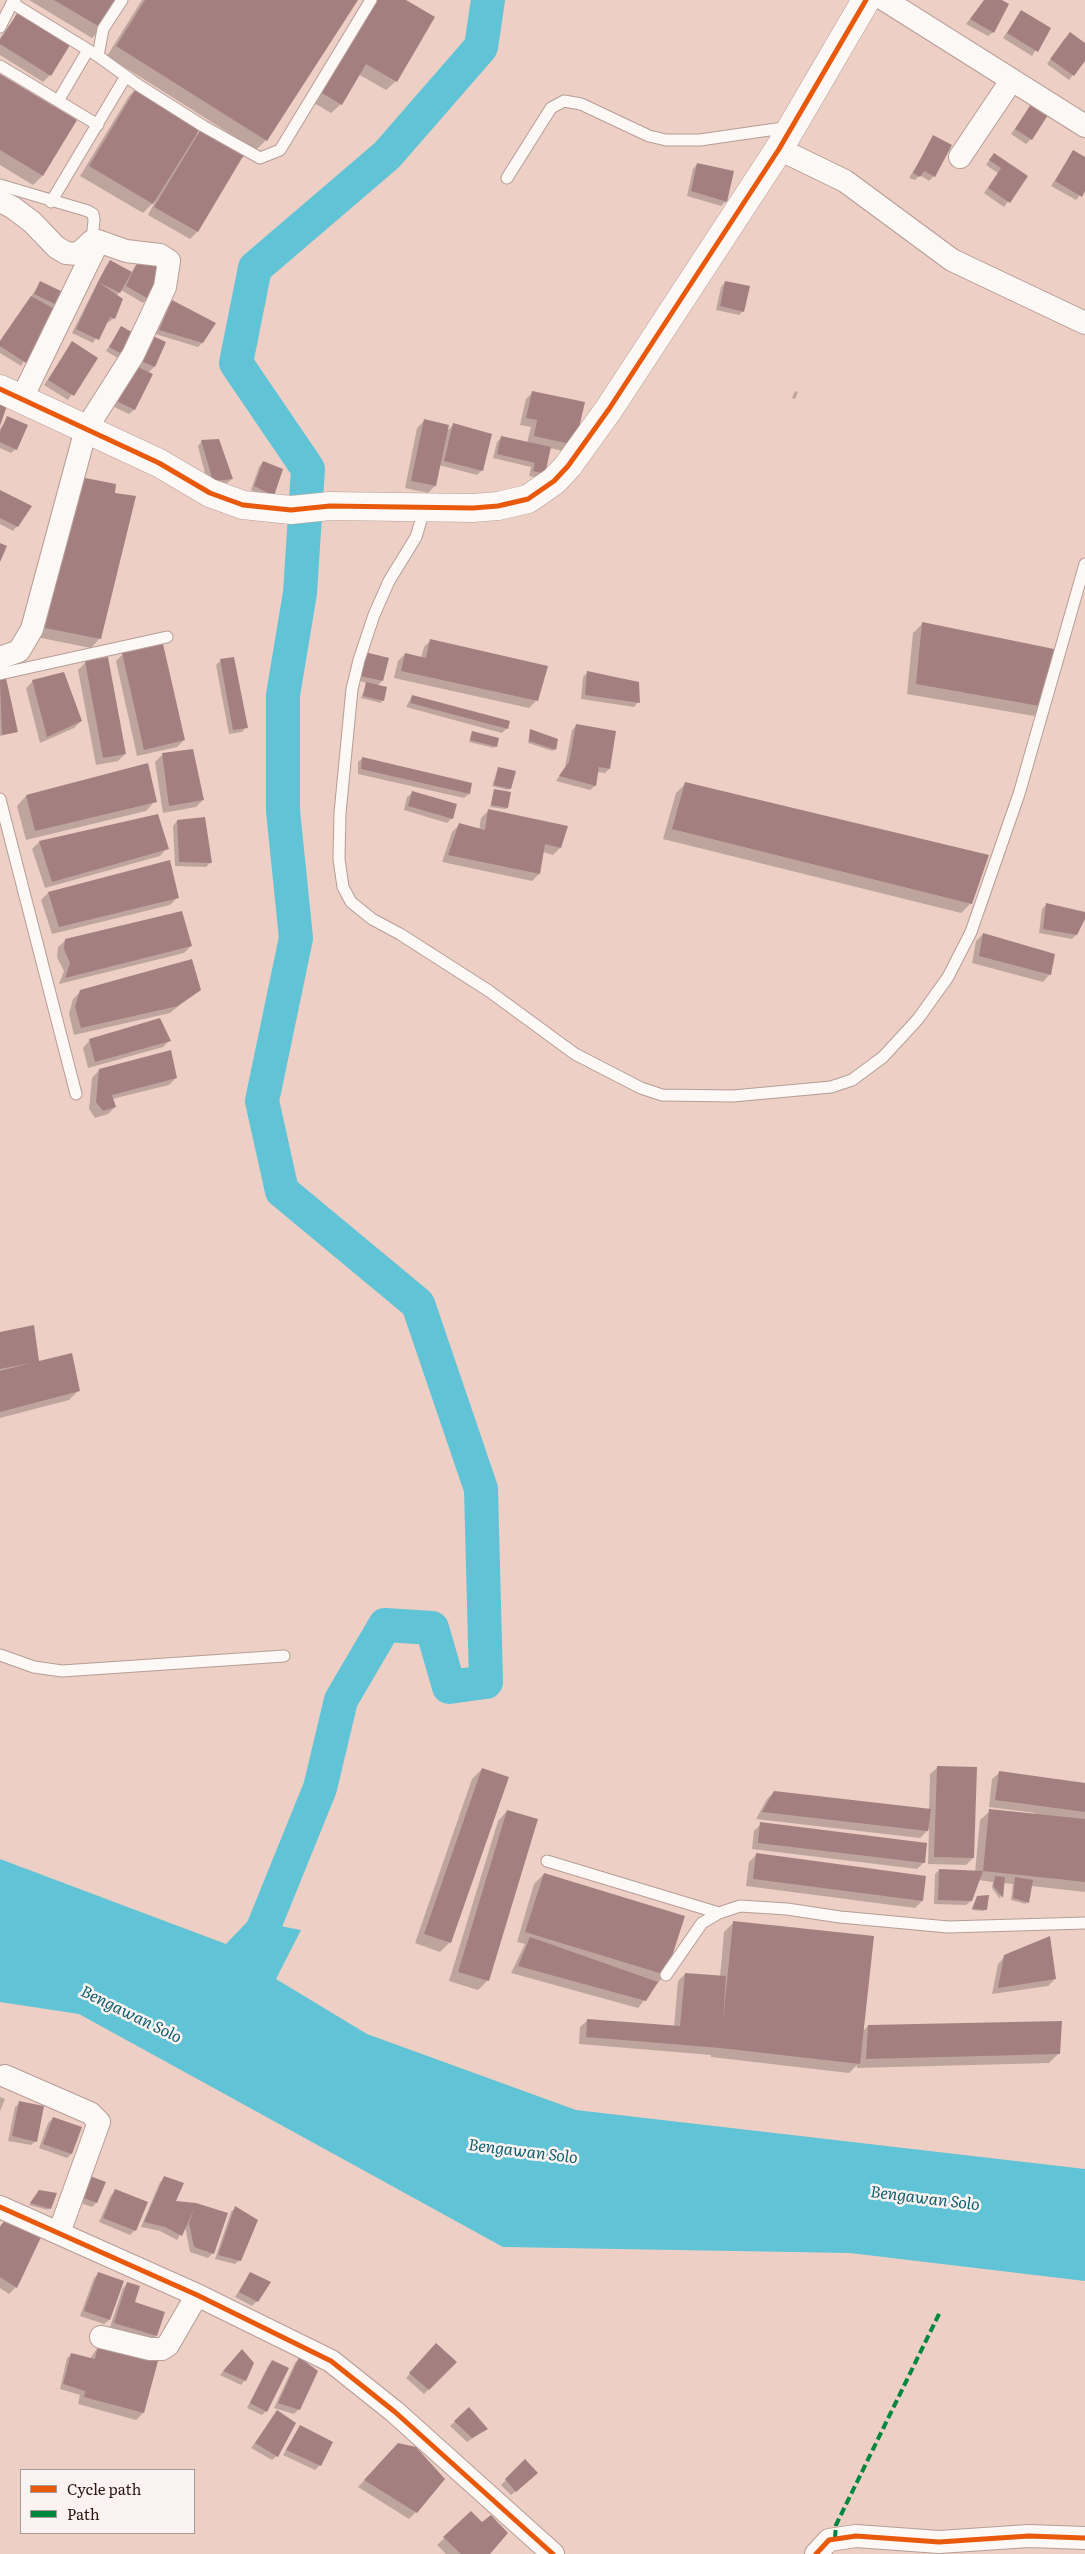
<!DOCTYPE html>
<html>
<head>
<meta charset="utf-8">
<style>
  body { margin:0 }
  #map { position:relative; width:1085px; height:2554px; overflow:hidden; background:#edcfc6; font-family:Literata,serif }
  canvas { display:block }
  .legend { position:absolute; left:20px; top:2469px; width:175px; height:65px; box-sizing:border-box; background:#faf3f1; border:1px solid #a89b97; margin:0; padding:6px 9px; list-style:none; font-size:15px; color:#2e1610 }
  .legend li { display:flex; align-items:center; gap:10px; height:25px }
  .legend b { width:25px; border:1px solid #a89b97 }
</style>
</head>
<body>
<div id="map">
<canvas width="1085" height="2554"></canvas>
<ul class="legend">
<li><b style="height:6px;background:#e8590c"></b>Cycle path</li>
<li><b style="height:6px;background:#00873e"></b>Path</li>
</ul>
</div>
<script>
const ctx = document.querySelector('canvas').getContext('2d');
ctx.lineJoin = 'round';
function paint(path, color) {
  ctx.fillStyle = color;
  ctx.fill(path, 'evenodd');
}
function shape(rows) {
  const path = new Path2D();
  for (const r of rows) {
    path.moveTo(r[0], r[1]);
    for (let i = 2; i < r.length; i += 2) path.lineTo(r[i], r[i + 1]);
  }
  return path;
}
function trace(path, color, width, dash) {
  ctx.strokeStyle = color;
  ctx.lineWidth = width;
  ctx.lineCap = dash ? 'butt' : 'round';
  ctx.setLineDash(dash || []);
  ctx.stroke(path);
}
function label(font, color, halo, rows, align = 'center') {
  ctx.font = font + ' Literata,serif';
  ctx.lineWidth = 5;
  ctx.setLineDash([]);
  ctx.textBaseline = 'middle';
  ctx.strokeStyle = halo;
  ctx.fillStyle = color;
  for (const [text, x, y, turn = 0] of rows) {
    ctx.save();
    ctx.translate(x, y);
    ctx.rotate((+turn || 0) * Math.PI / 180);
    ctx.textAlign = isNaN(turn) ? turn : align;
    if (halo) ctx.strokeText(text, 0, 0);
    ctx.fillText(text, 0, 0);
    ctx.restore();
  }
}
paint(shape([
  [0,1859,226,1944,249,1920,301,1930,276,1979,367,2034,576,2110,1085,2169,1085,2281,850,2253,503,2247,79,2014,0,2002]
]), '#60c4d6');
paint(shape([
  [29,0,119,0,102,28,92,38],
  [142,0,357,0,266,140,256,150,107,56],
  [404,0,396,81,386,90,358,74,341,104,331,113,309,100],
  [985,0,999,0,993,32,988,36,966,24],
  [1022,11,1049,28,1032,56,1003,38],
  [18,14,50,75,43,82,0,55,0,38],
  [1065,38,1085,44,1085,59,1069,80,1047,64],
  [0,75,75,121,42,176,33,185,0,165],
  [139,86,196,135,203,127,239,159,197,232,190,239,148,215,156,200,143,213,80,176,129,96],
  [1031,106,1031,139,1026,144,1011,134],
  [934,137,934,176,929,181,920,175,915,180,909,178],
  [1073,152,1085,159,1085,189,1076,200,1051,186],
  [990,159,1026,176,1004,207,984,193,998,173,986,165],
  [697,164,726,201,721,206,687,196,693,169],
  [140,258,148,298,143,303,121,290,116,296,114,318,109,322,106,321,93,343,72,333,106,266,111,262,131,273],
  [41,282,64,293,21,366,0,353,0,341],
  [725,282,743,311,739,315,716,310,721,287],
  [173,302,202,343,198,347,155,334,168,306],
  [121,328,121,360,106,351],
  [72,343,96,358,68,400,44,385],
  [164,343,154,367,148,373,151,374,134,410,129,414,108,404,125,369],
  [795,391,798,392,795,399,792,398],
  [533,392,583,403,567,452,550,448,544,474,539,478,529,476,531,467,493,458,497,442,502,437,527,443,531,427,520,425,526,399],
  [8,418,16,449,11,453,0,448,0,429],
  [424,421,446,432,454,424,482,470,477,475,439,465,435,486,428,493,405,488,417,428],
  [202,441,232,479,227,483,208,485,198,446],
  [263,462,281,470,269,500,251,490,259,467],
  [0,491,17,526,13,531,0,524],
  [114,494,100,638,91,648,31,636],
  [922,624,1043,706,1034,716,907,694,913,633],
  [431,640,536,701,529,708,394,678,398,661,405,654,421,658,424,647],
  [123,654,184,740,177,747,137,756,116,661],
  [361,658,382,681,377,686,386,688,381,703,361,698,367,683,356,680],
  [220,661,246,727,242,732,229,734,216,665],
  [86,662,125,754,118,761,96,765,78,670],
  [587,673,638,702,634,707,581,699,583,677],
  [5,680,17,732,0,736,0,681],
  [33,681,81,721,74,728,40,743,26,688],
  [412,696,507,728,502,733,406,707],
  [577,725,609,769,605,773,597,772,595,786,590,790,556,781,565,767,572,730],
  [530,731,554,749,553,751,528,743],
  [472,732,496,746,494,748,469,742],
  [162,755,203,800,196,807,163,813,155,762],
  [363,758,469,794,464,798,358,774,358,762],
  [498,768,510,788,508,790,492,786],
  [686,783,971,903,961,913,663,839,676,793],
  [494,791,507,808,505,809,490,807],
  [412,793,452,818,447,823,404,810,407,797],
  [26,796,155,801,146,811,26,840,17,806],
  [488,811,566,827,560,848,553,855,543,852,539,874,532,881,442,862,452,832,459,825,479,830,481,818],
  [177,821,210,863,206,867,175,866,173,826],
  [39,842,167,848,160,856,45,888,32,849],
  [169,861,177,898,170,905,52,934,41,900,48,893],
  [1047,904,1085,913,1076,935,1072,939,1039,933,1042,909],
  [983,934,1050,974,1043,982,972,963,976,941],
  [66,940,191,946,184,953,59,984,64,971,57,957,58,947],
  [199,989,170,1013,74,1035,69,1014,73,999,81,991],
  [90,1040,170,1040,163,1047,88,1068,83,1048],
  [99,1070,176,1078,169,1085,112,1099,115,1107,108,1114,95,1118,89,1109,92,1078],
  [0,1333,37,1361,79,1390,69,1400,0,1418],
  [938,1767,973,1858,966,1865,928,1864,929,1829,920,1838,756,1819,767,1799,774,1792,929,1810,930,1774],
  [482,1769,450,1942,440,1952,415,1943,472,1779],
  [1000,1772,1085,1784,1085,1892,1031,1886,1026,1904,1011,1900,1013,1884,1003,1883,1000,1899,992,1888,993,1882,978,1880,971,1901,966,1905,934,1904,935,1874,939,1870,975,1872,980,1820,990,1811,1034,1815,1035,1813,989,1807,992,1779],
  [507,1811,488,1980,478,1990,449,1981,498,1821],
  [761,1824,924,1862,917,1869,752,1849,754,1831],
  [756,1855,922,1901,915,1908,746,1886,749,1862],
  [544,1874,665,1974,638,2008,511,1973,525,1944,517,1942,534,1884],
  [976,1900,985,1909,984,1911,972,1910],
  [734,1922,862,2032,868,2026,1058,2054,1049,2063,857,2068,857,2065,849,2073,711,2057,711,2055,579,2044,580,2027,588,2020,674,2027,678,1981,685,1974,720,1977,724,1932],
  [1005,1956,1055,1979,1048,1986,992,1994,998,1964],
  [0,2097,5,2099,0,2111],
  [20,2103,36,2141,31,2145,8,2141,15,2107],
  [53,2118,80,2128,71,2154,67,2158,39,2148,48,2123],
  [165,2178,174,2202,196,2204,213,2253,208,2258,190,2252,185,2226,177,2240,160,2231,141,2227,160,2182],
  [85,2182,96,2203,92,2207,78,2202],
  [116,2190,135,2230,130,2235,99,2222,111,2195],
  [37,2194,50,2208,48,2210,29,2205],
  [235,2208,240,2260,235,2264,215,2259,231,2212],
  [8,2217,16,2287,9,2294,0,2288,0,2226],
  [99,2273,122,2282,109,2320,104,2324,80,2316,94,2278],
  [250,2273,257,2301,252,2306,235,2297],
  [128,2283,134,2303,156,2336,152,2340,110,2327,123,2288],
  [98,2347,156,2362,143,2413,136,2420,78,2404,80,2395,60,2389,67,2358,72,2354,90,2359],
  [432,2349,455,2362,424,2394,406,2378],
  [237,2356,245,2380,241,2385,220,2375],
  [299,2359,299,2409,294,2414,274,2408,295,2363],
  [272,2362,266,2411,262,2415,247,2408,268,2366],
  [469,2409,487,2429,467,2442,450,2426],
  [277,2412,277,2456,272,2460,251,2448],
  [300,2427,320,2465,315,2470,283,2455],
  [391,2452,416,2512,409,2519,358,2487],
  [525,2460,532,2478,511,2495,501,2485],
  [471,2513,488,2554,446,2554,437,2545]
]), '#0003');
trace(shape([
  [242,1963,262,1931,320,1788,341,1700,385,1625,432,1628,449,1687,486,1682,481,1489,418,1304,282,1191,262,1101,296,938,283,811,283,695,300,593,308,469,236,363,255,268,387,155,481,47,488,0]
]), '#60c4d6', 34);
paint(shape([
  [54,0,120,0,103,29],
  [145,0,358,0,267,141,116,46],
  [371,0,406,0,435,17,397,82,366,64,342,105,317,90],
  [984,0,1002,0,1009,4,994,33,970,19],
  [1021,10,1051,28,1038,52,1007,33],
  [18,12,70,45,51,76,0,44,0,40],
  [1070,32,1085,43,1085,61,1074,76,1050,59],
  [0,74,77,120,43,176,0,150],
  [138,85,203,124,153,204,89,166],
  [1031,104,1048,115,1032,140,1015,129],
  [203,126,248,152,242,158,198,232,154,207],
  [933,135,952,145,935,177,924,171,920,177,913,173],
  [1073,150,1085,157,1085,191,1082,197,1055,181],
  [994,153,1028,176,1010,203,988,188,1001,168,989,160],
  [697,163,734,171,727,202,691,191],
  [140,257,166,267,149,299,126,286],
  [110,260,132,272,120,293,98,282],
  [40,281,65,293,59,306,34,294],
  [725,281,750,286,744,312,720,306],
  [98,282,123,299,115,319,110,317,99,340,76,329],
  [31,296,58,311,26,363,0,346,0,341],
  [172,300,216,323,203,343,159,330],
  [121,326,139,336,127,357,109,347],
  [144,332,166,342,155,367,133,358],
  [72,341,98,358,74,396,48,380],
  [129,363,153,374,135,410,112,399],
  [532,391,585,402,575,445,534,436,537,420,526,418],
  [0,394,10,397,0,426],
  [7,416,28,425,17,450,0,442,0,432],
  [424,419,449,425,436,486,411,481],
  [453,423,492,434,483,471,444,461],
  [501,436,551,447,545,474,533,471,535,463,497,454],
  [219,439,233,479,213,481,201,440],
  [263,461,283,469,274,496,254,486],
  [80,477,116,484,115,493,136,496,101,639,40,627],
  [0,490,32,506,18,527,0,518],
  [0,543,7,546,0,562],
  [922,622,1054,649,1045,707,916,684],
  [430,639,548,666,538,701,401,671,405,653,426,658],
  [163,644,185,740,144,750,122,653],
  [365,652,389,658,383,681,360,676],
  [108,657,126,754,103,758,85,661],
  [234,657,248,728,233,730,220,659],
  [587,671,639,682,640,703,585,695],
  [64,672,82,721,47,737,32,680],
  [6,678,18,732,2,735,0,680],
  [366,682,387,687,384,701,363,696],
  [412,695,510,721,508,729,410,703],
  [576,724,616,731,610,769,599,767,596,786,559,776,569,762],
  [530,729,558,739,556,750,529,741],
  [472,731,499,738,497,747,470,740],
  [193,749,204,800,169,806,162,753],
  [362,757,472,783,470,794,361,769],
  [148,763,157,802,35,831,26,795],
  [498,767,516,771,511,789,494,785],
  [685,782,989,855,972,904,672,829],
  [494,789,511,792,508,808,491,805],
  [412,791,457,804,453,819,408,806],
  [488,809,568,826,561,848,545,844,540,874,448,855,459,823,485,830],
  [158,814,169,849,52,882,39,841],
  [205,817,212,863,179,862,177,820],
  [170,860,179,898,59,927,48,892],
  [1046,903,1085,912,1085,919,1077,935,1043,929],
  [182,911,192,946,65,978,70,963,64,949,65,939],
  [983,933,1055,954,1051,975,979,956],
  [192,959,201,990,178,1006,81,1028,75,1007,80,990],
  [160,1018,171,1041,95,1062,89,1039],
  [171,1050,177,1078,112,1095,116,1107,103,1111,96,1102,99,1069],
  [34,1325,39,1361,72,1353,80,1391,0,1412,0,1371,31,1363,0,1369,0,1332],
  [937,1766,977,1767,974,1858,934,1857],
  [482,1768,509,1777,451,1943,424,1934],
  [999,1771,1085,1783,1085,1812,995,1800],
  [774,1791,931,1809,928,1831,762,1812],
  [989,1809,1085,1819,1085,1882,983,1871],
  [507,1810,538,1819,489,1981,458,1972],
  [760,1822,927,1843,925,1863,758,1843],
  [756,1853,926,1876,923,1901,753,1879],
  [939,1869,983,1871,972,1901,938,1900],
  [544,1873,685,1916,666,1975,525,1932],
  [995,1876,1005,1877,1003,1898,993,1886],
  [1015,1877,1033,1880,1029,1903,1013,1898],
  [989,1895,987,1910,972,1909,977,1896],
  [733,1921,874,1936,860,2064,720,2048,586,2037,587,2019,680,2026,685,1973,726,1976,723,2021],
  [1050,1936,1056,1979,998,1988,1004,1955],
  [530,1937,658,1982,646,2001,518,1966],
  [1062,2021,1060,2054,866,2059,868,2025],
  [19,2101,44,2106,37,2142,12,2136],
  [53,2117,82,2127,72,2154,43,2144],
  [90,2176,106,2182,97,2203,81,2197],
  [164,2176,184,2183,176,2201,196,2203,228,2213,214,2254,194,2247,189,2223,195,2207,182,2236,165,2227,144,2222],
  [115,2189,148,2202,136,2231,103,2218],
  [39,2190,57,2193,51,2209,30,2203],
  [235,2206,258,2220,241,2261,218,2255],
  [8,2216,43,2233,17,2288,0,2277,0,2227],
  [98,2272,124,2281,110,2320,84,2311],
  [250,2272,271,2282,258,2302,239,2292],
  [127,2282,140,2286,135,2302,165,2312,157,2336,114,2323],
  [436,2343,457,2362,429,2390,409,2373],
  [98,2345,158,2361,144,2413,84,2397,85,2391,63,2384,71,2353,95,2359],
  [242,2349,254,2363,246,2381,223,2371],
  [299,2357,318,2371,300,2410,278,2403],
  [272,2360,289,2368,267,2412,250,2403],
  [469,2407,488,2429,472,2438,454,2421],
  [277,2410,296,2423,278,2457,255,2443],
  [300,2425,333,2442,321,2466,286,2450],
  [398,2443,416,2447,445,2479,417,2513,364,2480],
  [525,2459,538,2473,516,2492,505,2479],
  [471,2511,482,2522,491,2515,508,2533,490,2554,461,2554,443,2537]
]), '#a47f80');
const service = shape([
  [15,0,12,3,98,56,138,85,203,126,260,158,280,150,371,0],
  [0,27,12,3],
  [98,56,103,29,122,0],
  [0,66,98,125],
  [58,101,88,50],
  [507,178,551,108,564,101,581,104,649,136,666,140,700,140,790,127],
  [0,185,88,211,93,214,94,220,92,241],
  [51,202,126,76],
  [425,507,416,537,389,581,374,615,359,660,352,689,340,813,339,859,343,887,351,902,372,919,400,934,489,991,575,1054,641,1088,662,1095,733,1096,831,1087,852,1080,883,1057,918,1019,948,977,971,932,1019,794,1085,564],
  [0,674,167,637],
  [0,799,76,1094],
  [0,1655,34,1667,62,1671,284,1656],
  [547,1861,719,1913],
  [666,1975,702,1923,719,1913,740,1906,787,1909,840,1917,948,1927,1085,1923]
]);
const minor = shape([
  [885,0,1085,126],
  [779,149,845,181,952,260,1085,323],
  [960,157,1011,81],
  [0,201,12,207,32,222,56,247,66,253,78,254,92,241,98,241,126,251,160,255,169,261,165,287,133,355,86,429,32,629,19,651,0,658],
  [22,398,98,242],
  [5,2076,90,2113,99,2122,59,2233],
  [0,2207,197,2295,331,2361,395,2412,553,2554],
  [101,2337,150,2349,162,2349,168,2345,197,2295],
  [816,2554,829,2540,856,2536,939,2542,1029,2536,1085,2538]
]);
const tertiary = shape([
  [0,389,159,463,210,493,243,505,291,510,330,506,473,508,498,506,528,499,554,481,568,466,609,409,779,149,866,0]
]);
trace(service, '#b69d96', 13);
trace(minor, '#b69d96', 24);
trace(tertiary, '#b69d96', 29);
trace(service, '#fcf8f6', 11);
trace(minor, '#fcf8f6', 22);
trace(tertiary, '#fcf8f6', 28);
trace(shape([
  [835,2538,836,2525,940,2312]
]), '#00873e', 4, [8, 4]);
trace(shape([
  [0,389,159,463,210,493,243,505,291,510,330,506,473,508,498,506,528,499,554,481,568,466,609,409,779,149,866,0],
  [0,2207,197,2295,331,2361,395,2412,553,2554],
  [816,2554,829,2540,856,2536,939,2542,1029,2536,1085,2538]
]), '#e8590c', 5);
label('italic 16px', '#0f5f6f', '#faf3f1', [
  ["Bengawan Solo",131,2015,26],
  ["Bengawan Solo",523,2152,7],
  ["Bengawan Solo",925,2199,7]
]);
</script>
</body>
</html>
